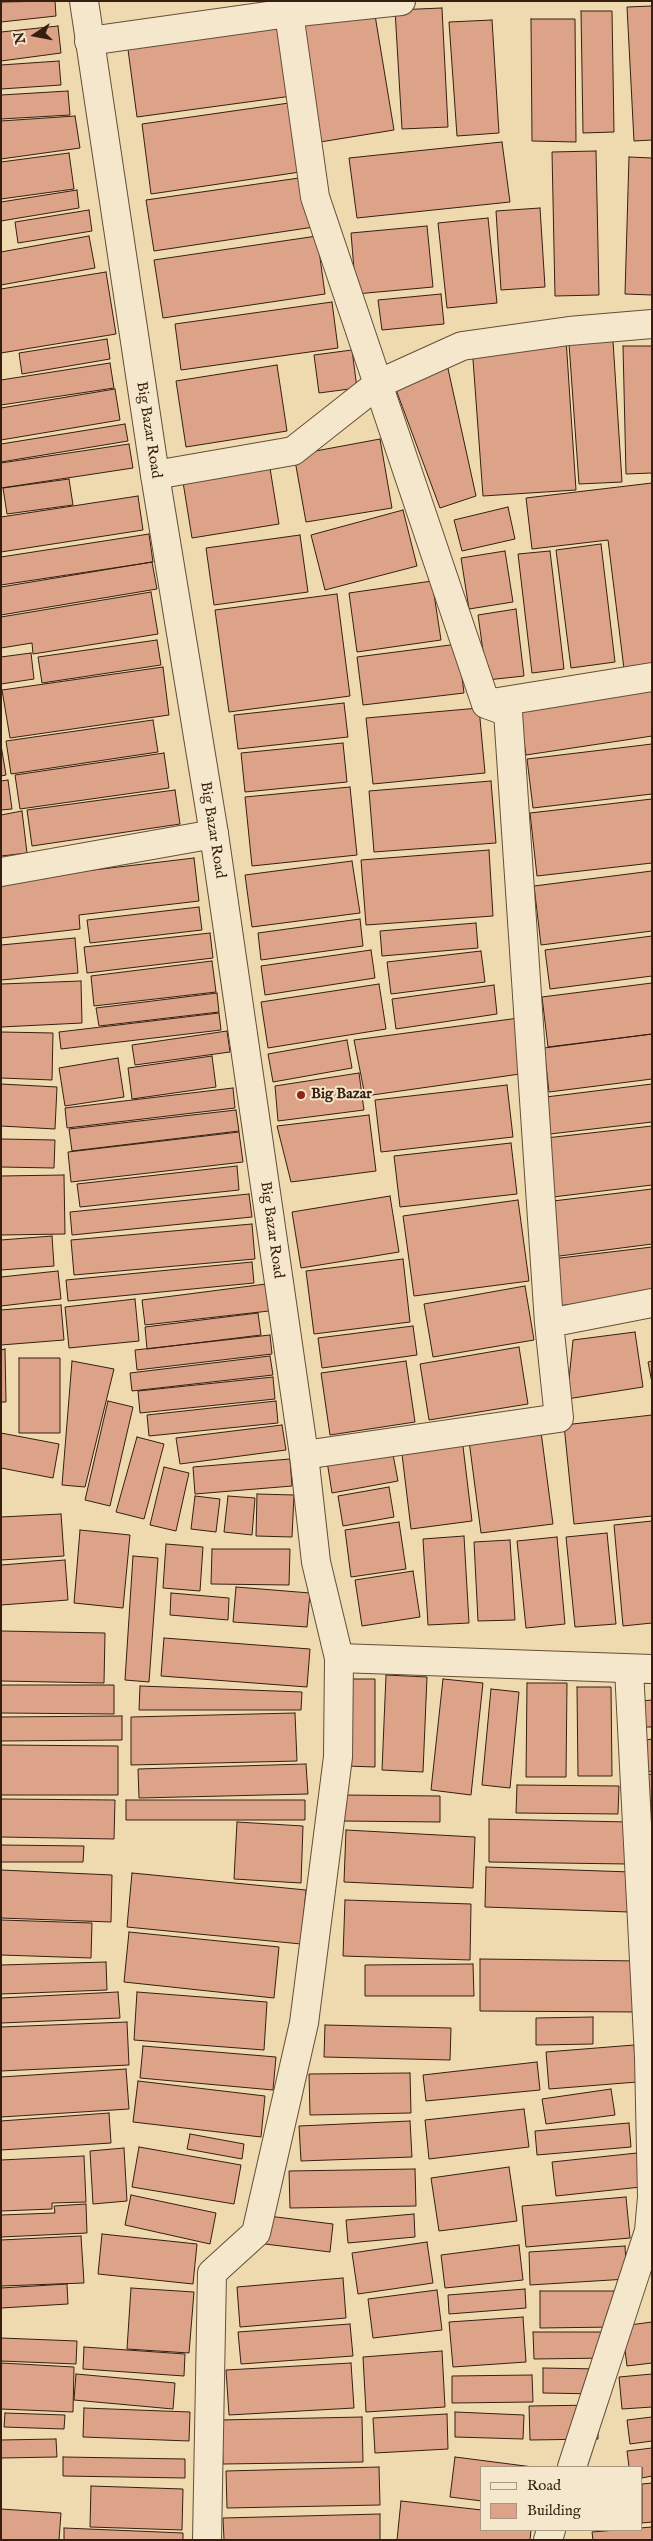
<!DOCTYPE html>
<html>
<head>
<meta charset="utf-8">
<style>
  body { margin:0 }
  #map { position:relative; width:653px; height:2541px; overflow:hidden; background:#efdab0; font-family:"IM FELL English",serif }
  canvas { display:block }
  .frame { position:absolute; inset:0; border:2px solid #361f11; pointer-events:none }
  .legend { position:absolute; left:480px; top:2466px; width:162px; height:65px; box-sizing:border-box; background:#f5e7cc; border:1px solid #a99781; margin:0; padding:6px 9px; list-style:none; font-size:15px; color:#361f11 }
  .legend li { display:flex; align-items:center; gap:10px; height:25px }
  .legend b { width:25px; border:1px solid #a99781 }
  .north { position:absolute; left:10px; top:10px; width:50px; height:50px; -webkit-text-stroke:4px #f5e7cc; paint-order:stroke; rotate:259deg; font-size:14px; font-weight:700; line-height:20px; text-align:center; color:#361f11 }
  .north::after { content:''; display:block; margin:auto; width:18px; height:22px; background:#361f11; clip-path:polygon(50% 0,100% 100%,50% 72%,0 100%) }
</style>
</head>
<body>
<div id="map">
<canvas width="653" height="2541"></canvas>
<div class="frame"></div>
<ul class="legend">
<li><b style="height:6px;background:#f5e7cc"></b>Road</li>
<li><b style="height:14px;background:#dda388"></b>Building</li>
</ul>
<div class="north">N</div>
</div>
<script>
const ctx = document.querySelector('canvas').getContext('2d');
ctx.lineJoin = 'round';
function paint(path, color) {
  ctx.fillStyle = color;
  ctx.fill(path, 'evenodd');
}
function shape(rows) {
  const path = new Path2D();
  for (const r of rows) {
    path.moveTo(r[0], r[1]);
    for (let i = 2; i < r.length; i += 2) path.lineTo(r[i], r[i + 1]);
  }
  return path;
}
function trace(path, color, width, dash) {
  ctx.strokeStyle = color;
  ctx.lineWidth = width;
  ctx.lineCap = dash ? 'butt' : 'round';
  ctx.setLineDash(dash || []);
  ctx.stroke(path);
}
function label(font, color, halo, rows, align = 'center') {
  ctx.font = font + ' "IM FELL English",serif';
  ctx.lineWidth = 4;
  ctx.setLineDash([]);
  ctx.textBaseline = 'middle';
  ctx.strokeStyle = halo;
  ctx.fillStyle = color;
  for (const [text, x, y, turn = 0] of rows) {
    ctx.save();
    ctx.translate(x, y);
    ctx.rotate((+turn || 0) * Math.PI / 180);
    ctx.textAlign = isNaN(turn) ? turn : align;
    if (halo) ctx.strokeText(text, 0, 0);
    ctx.fillText(text, 0, 0);
    ctx.restore();
  }
}
const building = shape([
  [55,1,56,16,1,22,1,2,55,1],
  [652,6,652,140,634,141,627,7,652,6],
  [442,8,448,127,402,129,395,10,442,8],
  [374,9,394,130,314,143,294,22,374,9],
  [581,11,612,11,614,132,583,133,581,11],
  [531,19,575,19,576,142,532,141,531,19],
  [492,20,499,133,457,136,449,22,492,20],
  [282,22,292,96,137,117,127,42,282,22],
  [58,26,61,53,1,61,1,32,58,26],
  [59,61,61,85,1,89,1,65,59,61],
  [68,91,70,115,1,119,1,95,68,91],
  [289,103,300,172,151,194,142,124,289,103],
  [75,116,80,148,1,159,1,121,75,116],
  [502,142,510,202,357,218,349,158,502,142],
  [596,151,599,295,555,296,552,152,596,151],
  [69,153,74,189,1,199,1,162,69,153],
  [629,157,652,158,652,295,625,294,629,157],
  [306,177,314,227,154,251,146,200,306,177],
  [77,190,79,208,1,221,1,202,77,190],
  [540,208,545,287,501,290,496,211,540,208],
  [89,210,92,231,18,243,15,222,89,210],
  [488,218,497,303,447,308,438,223,488,218],
  [427,226,433,287,356,294,351,233,427,226],
  [89,236,95,268,1,285,1,252,89,236],
  [317,236,325,294,163,318,154,260,317,236],
  [106,272,116,334,1,353,1,289,106,272],
  [441,294,444,324,382,330,378,300,441,294],
  [332,302,338,348,181,370,175,324,332,302],
  [107,339,110,359,22,374,19,353,107,339],
  [566,339,576,490,483,496,472,346,566,339],
  [613,341,622,482,579,484,569,344,613,341],
  [623,346,652,346,652,473,626,474,623,346],
  [352,350,357,388,319,393,314,355,352,350],
  [110,363,114,388,1,405,1,380,110,363],
  [447,364,476,496,440,508,395,387,447,364],
  [277,365,287,431,186,447,176,381,277,365],
  [115,389,120,420,1,440,1,408,115,389],
  [125,424,128,441,1,462,1,444,125,424],
  [380,439,392,508,306,522,294,455,380,439],
  [129,444,133,468,1,488,1,463,129,444],
  [269,462,279,524,192,538,182,476,269,462],
  [69,479,73,505,7,514,3,488,69,479],
  [652,483,652,666,624,669,608,540,532,549,526,498,652,483],
  [138,496,143,530,1,552,1,517,138,496],
  [508,507,515,539,462,551,454,520,508,507],
  [403,510,417,566,325,590,311,535,403,510],
  [149,534,153,562,1,585,1,557,149,534],
  [300,535,308,592,214,605,206,548,300,535],
  [601,544,615,662,571,668,556,550,601,544],
  [505,551,513,602,469,609,461,558,505,551],
  [550,551,564,669,532,673,518,554,550,551],
  [152,562,157,589,1,615,1,587,152,562],
  [432,581,441,640,357,652,349,593,432,581],
  [151,592,158,634,33,654,32,643,1,648,1,617,151,592],
  [337,594,350,696,229,712,215,610,337,594],
  [516,609,524,676,487,680,478,615,516,609],
  [157,640,161,665,42,683,38,657,157,640],
  [458,644,464,693,363,705,357,657,458,644],
  [31,653,34,679,1,684,1,657,31,653],
  [163,667,169,715,10,738,2,690,163,667],
  [652,683,652,736,526,755,518,702,652,683],
  [344,703,348,737,238,749,234,715,344,703],
  [479,708,485,773,373,784,366,718,479,708],
  [153,720,158,752,11,774,6,741,153,720],
  [343,743,347,782,245,792,241,753,343,743],
  [652,744,652,794,533,808,527,759,652,744],
  [1,745,6,775,1,776,1,745],
  [164,753,169,788,20,809,15,775,164,753],
  [8,780,12,809,1,810,1,781,8,780],
  [491,781,496,843,374,852,369,791,491,781],
  [350,787,357,855,252,866,245,797,350,787],
  [175,790,180,824,32,846,27,810,175,790],
  [652,799,652,863,537,876,530,813,652,799],
  [22,811,27,853,1,856,1,815,22,811],
  [489,850,493,916,366,925,361,860,489,850],
  [194,858,199,901,79,915,80,929,1,938,1,881,194,858],
  [352,861,360,913,252,927,245,875,352,861],
  [652,871,652,931,541,945,534,886,652,871],
  [199,907,202,930,90,943,87,920,199,907],
  [360,919,363,946,261,960,258,933,360,919],
  [476,923,478,948,382,956,380,931,476,923],
  [210,933,213,958,87,973,84,947,210,933],
  [652,936,652,976,550,989,545,950,652,936],
  [75,938,78,973,1,980,1,945,75,938],
  [371,950,375,978,265,995,261,966,371,950],
  [481,951,485,982,391,994,387,962,481,951],
  [212,961,216,992,94,1006,91,976,212,961],
  [81,981,82,1023,1,1027,1,984,81,981],
  [652,983,652,1034,548,1047,542,997,652,983],
  [379,984,386,1029,268,1048,261,1002,379,984],
  [494,985,497,1014,396,1029,392,999,494,985],
  [217,993,219,1012,99,1026,96,1008,217,993],
  [219,1013,221,1030,61,1049,59,1032,219,1013],
  [519,1018,527,1073,365,1096,354,1040,519,1018],
  [227,1031,230,1052,135,1065,132,1045,227,1031],
  [1,1032,53,1033,52,1080,1,1078,1,1032],
  [652,1034,652,1079,549,1092,544,1048,652,1034],
  [347,1040,352,1068,273,1082,268,1054,347,1040],
  [212,1056,216,1087,132,1099,128,1068,212,1056],
  [118,1058,124,1097,65,1106,59,1068,118,1058],
  [359,1073,364,1110,278,1121,275,1086,359,1073],
  [1,1084,57,1087,55,1129,1,1126,1,1084],
  [652,1084,652,1122,550,1134,546,1097,652,1084],
  [507,1085,513,1137,381,1152,375,1100,507,1085],
  [233,1088,235,1108,67,1128,65,1108,233,1088],
  [236,1110,239,1131,72,1151,69,1129,236,1110],
  [369,1115,376,1171,291,1182,277,1126,369,1115],
  [652,1126,652,1185,553,1197,546,1138,652,1126],
  [239,1132,243,1162,71,1182,68,1152,239,1132],
  [1,1139,55,1140,54,1168,1,1167,1,1139],
  [511,1143,517,1194,400,1207,394,1156,511,1143],
  [237,1166,239,1190,80,1207,77,1184,237,1166],
  [64,1175,65,1234,1,1235,1,1176,64,1175],
  [652,1189,652,1244,552,1257,545,1202,652,1189],
  [249,1194,252,1217,72,1235,70,1212,249,1194],
  [390,1196,399,1252,301,1268,292,1212,390,1196],
  [518,1200,529,1281,414,1296,403,1216,518,1200],
  [252,1224,255,1259,74,1275,71,1240,252,1224],
  [52,1236,54,1266,1,1270,1,1240,52,1236],
  [652,1247,652,1294,558,1306,552,1259,652,1247],
  [403,1259,410,1322,314,1334,306,1271,403,1259],
  [252,1262,254,1283,68,1301,66,1280,252,1262],
  [58,1271,61,1299,1,1306,1,1277,58,1271],
  [266,1284,269,1311,145,1325,142,1300,266,1284],
  [525,1286,534,1340,433,1357,424,1304,525,1286],
  [135,1299,139,1341,69,1348,65,1307,135,1299],
  [61,1305,64,1340,1,1345,1,1310,61,1305],
  [258,1313,261,1335,147,1349,145,1327,258,1313],
  [413,1326,417,1355,322,1368,318,1338,413,1326],
  [635,1332,643,1387,567,1399,573,1340,635,1332],
  [270,1335,272,1354,137,1370,135,1350,270,1335],
  [519,1347,528,1404,429,1420,420,1364,519,1347],
  [5,1349,6,1402,1,1402,1,1350,5,1349],
  [270,1356,273,1375,132,1391,130,1373,270,1356],
  [19,1358,60,1358,60,1433,19,1433,19,1358],
  [72,1361,114,1369,85,1487,62,1485,72,1361],
  [406,1361,415,1422,330,1435,321,1373,406,1361],
  [652,1361,652,1383,648,1362,652,1361],
  [273,1377,275,1399,140,1413,138,1391,273,1377],
  [108,1401,133,1407,110,1506,85,1500,108,1401],
  [276,1401,278,1423,149,1436,147,1415,276,1401],
  [652,1415,652,1516,574,1524,564,1425,652,1415],
  [540,1424,553,1524,481,1533,468,1433,540,1424],
  [282,1425,286,1450,180,1464,176,1438,282,1425],
  [1,1433,59,1444,53,1478,1,1468,1,1433],
  [137,1437,164,1444,144,1519,116,1512,137,1437],
  [462,1438,472,1521,411,1529,401,1446,462,1438],
  [391,1444,398,1481,332,1493,326,1455,391,1444],
  [290,1459,292,1486,195,1494,193,1467,290,1459],
  [164,1467,189,1473,176,1531,150,1525,164,1467],
  [389,1487,394,1517,343,1526,338,1496,389,1487],
  [257,1494,294,1495,292,1537,256,1536,257,1494],
  [195,1496,220,1499,216,1532,191,1529,195,1496],
  [228,1496,255,1498,252,1535,224,1532,228,1496],
  [61,1514,64,1556,1,1560,1,1517,61,1514],
  [652,1521,652,1623,623,1626,614,1525,652,1521],
  [399,1522,406,1569,351,1577,345,1530,399,1522],
  [80,1530,130,1535,123,1608,74,1603,80,1530],
  [607,1533,616,1624,575,1627,566,1537,607,1533],
  [464,1536,469,1623,428,1625,423,1539,464,1536],
  [557,1537,565,1624,526,1628,517,1541,557,1537],
  [510,1540,515,1620,478,1621,474,1542,510,1540],
  [166,1544,203,1547,200,1591,163,1588,166,1544],
  [212,1549,290,1549,289,1585,211,1584,212,1549],
  [133,1556,158,1558,149,1682,125,1680,133,1556],
  [65,1560,68,1600,1,1605,1,1565,65,1560],
  [413,1571,420,1617,362,1626,355,1580,413,1571],
  [236,1587,310,1593,307,1627,233,1622,236,1587],
  [171,1593,229,1598,228,1620,170,1615,171,1593],
  [1,1631,105,1633,104,1683,1,1681,1,1631],
  [164,1638,310,1649,307,1687,161,1676,164,1638],
  [386,1675,427,1677,423,1772,382,1770,386,1675],
  [346,1679,375,1679,375,1767,346,1766,346,1679],
  [443,1679,483,1683,471,1795,431,1790,443,1679],
  [527,1683,567,1683,566,1777,526,1777,527,1683],
  [1,1685,114,1685,114,1714,1,1713,1,1685],
  [140,1686,302,1692,301,1710,139,1710,140,1686],
  [577,1687,611,1687,612,1776,578,1776,577,1687],
  [491,1689,519,1692,510,1788,482,1785,491,1689],
  [652,1700,652,1727,643,1727,641,1701,652,1700],
  [295,1713,297,1761,131,1765,131,1717,295,1713],
  [122,1716,122,1740,1,1741,1,1717,122,1716],
  [652,1739,652,1771,646,1772,640,1741,652,1739],
  [1,1745,118,1746,118,1795,1,1795,1,1745],
  [306,1764,308,1794,139,1798,138,1769,306,1764],
  [652,1774,652,1800,643,1802,638,1777,652,1774],
  [517,1785,619,1786,618,1814,516,1813,517,1785],
  [342,1795,440,1796,440,1822,342,1821,342,1795],
  [1,1799,115,1800,114,1839,1,1837,1,1799],
  [126,1800,305,1800,305,1820,126,1820,126,1800],
  [489,1819,628,1822,627,1864,489,1862,489,1819],
  [237,1822,303,1826,301,1883,234,1879,237,1822],
  [346,1830,475,1837,473,1888,344,1882,346,1830],
  [1,1845,84,1846,83,1862,1,1862,1,1845],
  [486,1867,631,1872,629,1912,485,1907,486,1867],
  [1,1870,112,1875,111,1922,1,1918,1,1870],
  [132,1873,306,1890,301,1944,127,1927,132,1873],
  [345,1900,471,1904,470,1960,343,1956,345,1900],
  [1,1920,92,1923,91,1958,1,1955,1,1920],
  [129,1932,279,1947,274,1998,124,1982,129,1932],
  [480,1959,640,1961,639,2012,480,2011,480,1959],
  [106,1962,107,1990,1,1994,1,1965,106,1962],
  [473,1964,474,1996,365,1996,365,1965,473,1964],
  [118,1992,120,2018,1,2023,1,1998,118,1992],
  [137,1992,267,2002,264,2050,134,2040,137,1992],
  [593,2017,593,2044,536,2045,536,2018,593,2017],
  [127,2022,129,2065,1,2071,1,2027,127,2022],
  [325,2025,451,2028,450,2060,324,2057,325,2025],
  [634,2045,637,2082,549,2089,546,2052,634,2045],
  [143,2046,276,2057,273,2090,140,2078,143,2046],
  [537,2062,540,2090,426,2101,423,2075,537,2062],
  [126,2069,129,2109,1,2117,1,2077,126,2069],
  [410,2073,411,2113,310,2115,309,2074,410,2073],
  [138,2081,265,2096,261,2137,133,2122,138,2081],
  [611,2089,615,2115,546,2124,542,2099,611,2089],
  [524,2109,529,2147,429,2159,425,2120,524,2109],
  [109,2113,111,2143,1,2150,1,2121,109,2113],
  [410,2121,412,2157,301,2161,299,2126,410,2121],
  [629,2123,631,2147,537,2155,535,2131,629,2123],
  [190,2134,244,2144,242,2159,187,2149,190,2134],
  [139,2147,241,2165,234,2204,132,2187,139,2147],
  [124,2148,127,2201,93,2204,90,2151,124,2148],
  [637,2153,641,2187,556,2196,552,2162,637,2153],
  [84,2156,86,2202,52,2203,52,2209,1,2211,1,2160,84,2156],
  [509,2167,517,2221,439,2231,431,2178,509,2167],
  [415,2169,416,2206,290,2208,289,2171,415,2169],
  [131,2195,216,2213,210,2244,125,2225,131,2195],
  [626,2197,630,2238,526,2247,522,2206,626,2197],
  [86,2204,87,2233,1,2237,1,2215,55,2213,54,2206,86,2204],
  [414,2214,415,2237,348,2243,346,2220,414,2214],
  [268,2216,333,2224,330,2252,265,2244,268,2216],
  [102,2234,197,2244,193,2284,98,2274,102,2234],
  [81,2236,84,2283,1,2286,1,2240,81,2236],
  [427,2242,433,2283,358,2294,352,2253,427,2242],
  [519,2245,523,2280,445,2288,441,2255,519,2245],
  [625,2246,627,2279,530,2285,529,2252,625,2246],
  [343,2278,346,2318,240,2327,237,2287,343,2278],
  [67,2284,68,2304,1,2308,1,2288,67,2284],
  [131,2288,194,2292,189,2353,127,2349,131,2288],
  [525,2289,526,2308,449,2314,448,2295,525,2289],
  [437,2290,442,2330,373,2338,368,2299,437,2290],
  [540,2291,615,2291,615,2327,540,2328,540,2291],
  [523,2317,526,2362,453,2367,449,2322,523,2317],
  [652,2322,652,2363,627,2366,622,2326,652,2322],
  [350,2324,353,2356,241,2364,238,2332,350,2324],
  [533,2332,608,2332,608,2358,534,2359,533,2332],
  [1,2338,77,2341,76,2364,1,2361,1,2338],
  [84,2347,185,2354,184,2376,83,2369,84,2347],
  [442,2351,445,2407,366,2412,363,2357,442,2351],
  [1,2363,74,2367,73,2412,1,2409,1,2363],
  [351,2363,354,2408,229,2415,226,2370,351,2363],
  [543,2368,600,2369,600,2394,543,2393,543,2368],
  [76,2374,175,2383,173,2409,74,2400,76,2374],
  [652,2374,652,2407,622,2409,619,2377,652,2374],
  [532,2375,533,2402,452,2403,452,2376,532,2375],
  [598,2405,598,2439,530,2440,529,2406,598,2405],
  [84,2408,190,2412,189,2441,83,2437,84,2408],
  [455,2412,524,2415,523,2439,455,2437,455,2412],
  [5,2413,65,2415,64,2429,4,2427,5,2413],
  [447,2414,448,2449,375,2453,373,2418,447,2414],
  [362,2417,363,2462,223,2464,221,2420,362,2417],
  [652,2417,652,2441,630,2444,627,2420,652,2417],
  [56,2439,57,2457,1,2458,1,2440,56,2439],
  [652,2448,652,2476,642,2478,642,2467,629,2467,627,2451,652,2448],
  [63,2457,185,2459,185,2478,63,2476,63,2457],
  [455,2457,533,2467,482,2467,482,2501,450,2497,455,2457],
  [379,2467,380,2505,227,2508,226,2471,379,2467],
  [652,2483,652,2522,642,2523,642,2484,652,2483],
  [91,2486,183,2489,182,2530,90,2527,91,2486],
  [401,2501,482,2510,482,2530,531,2530,530,2540,397,2540,401,2501],
  [1,2509,61,2513,59,2540,1,2540,1,2509],
  [380,2514,380,2540,224,2540,223,2518,380,2514],
  [652,2527,652,2540,593,2540,592,2532,652,2527],
  [64,2528,183,2533,183,2540,64,2540,64,2528]
]);
paint(building, '#dda388');
trace(building, '#361f11', 1);
const minor = shape([
  [289,13,315,197,378,384,462,346,569,331,652,324],
  [89,41,289,13,401,1],
  [155,475,293,451,378,384,486,704],
  [1,872,214,834],
  [549,1323,652,1303],
  [304,1455,559,1418,549,1323,508,712,486,704,652,677],
  [339,1658,652,1669],
  [572,2467,649,2231,652,2197,649,2057,629,1669],
  [548,2540,551,2530]
]);
const tertiary = shape([
  [84,1,155,475,214,834,304,1455,316,1562,339,1658,338,1757,304,2023,256,2233,212,2273,207,2540]
]);
trace(minor, '#644e39', 30);
trace(tertiary, '#644e39', 30);
trace(minor, '#f5e7cc', 28);
trace(tertiary, '#f5e7cc', 28);
for (const [x, y, r, color] of [
  [301,1095,5,"#8f2418"]
]) {
  const dot = new Path2D();
  dot.arc(x, y, r, 0, 2 * Math.PI);
  ctx.fillStyle = color;
  ctx.fill(dot);
  trace(dot, '#f5e7cc', 2);
}
label('15px', '#361f11', '#f5e7cc', [
  ["Big Bazar Road",148,430,81],
  ["Big Bazar Road",212,830,81],
  ["Big Bazar Road",271,1230,82]
]);
label('bold 15px', '#361f11', '#f5e7cc', [
  ["Big Bazar",311,1095]
], 'left');
</script>
</body>
</html>
